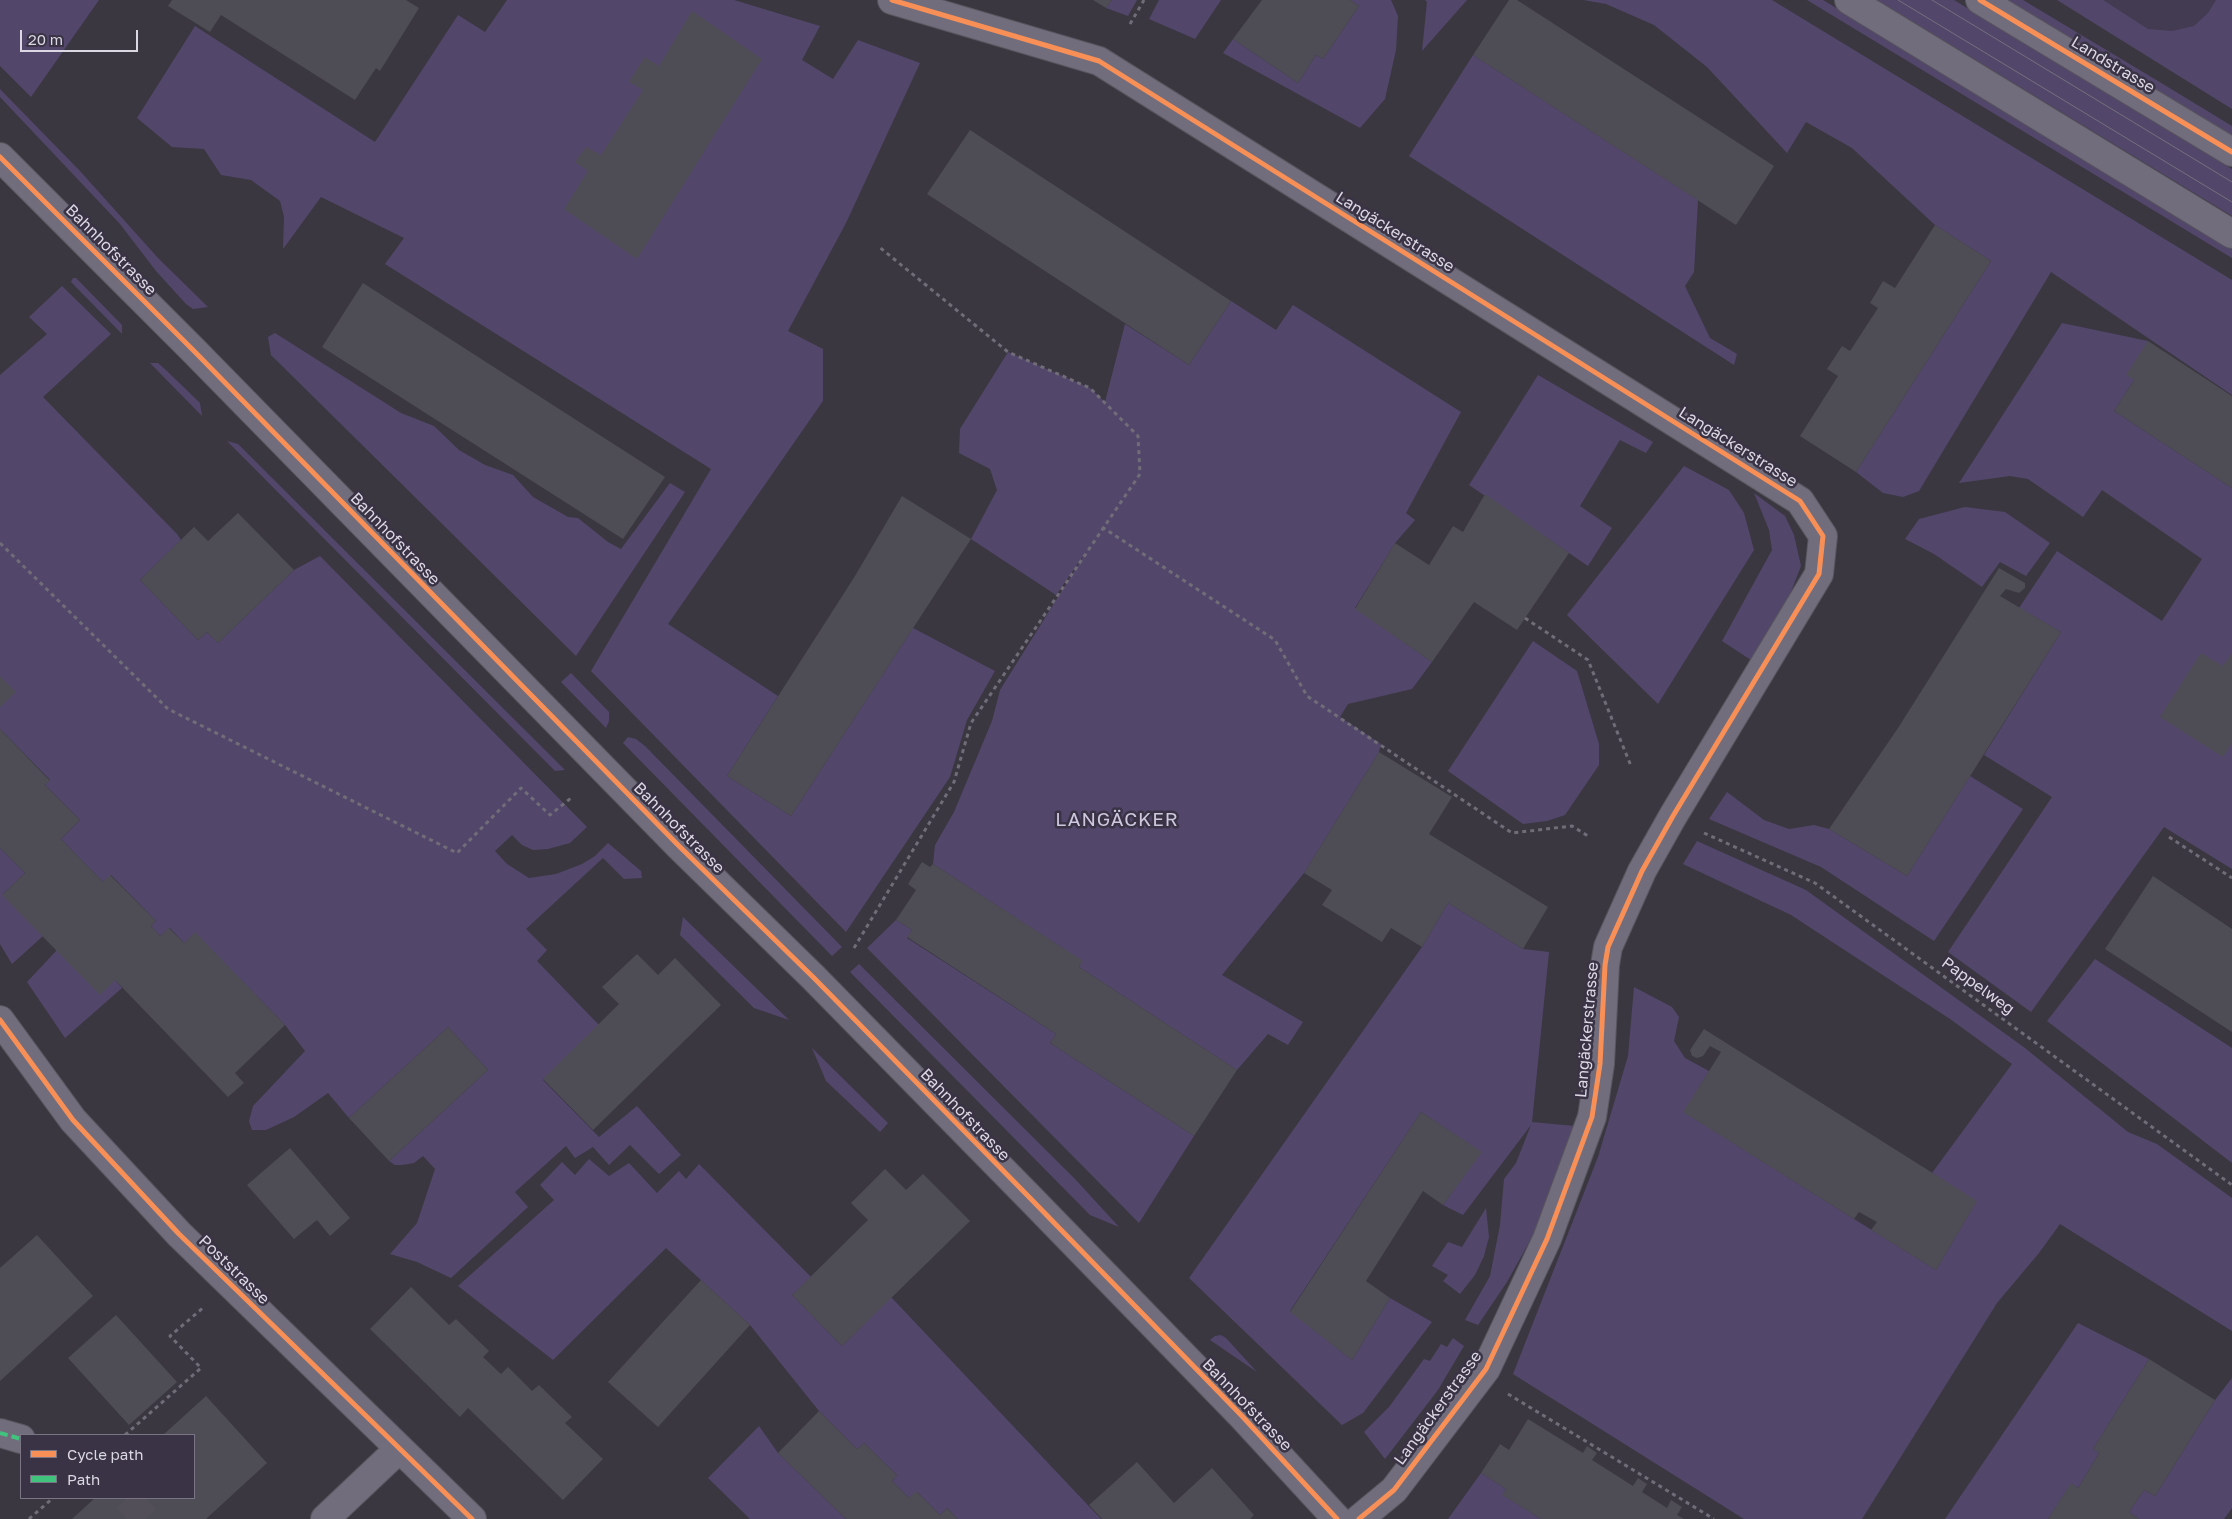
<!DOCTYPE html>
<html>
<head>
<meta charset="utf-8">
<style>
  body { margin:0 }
  #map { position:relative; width:2232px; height:1519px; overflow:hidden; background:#3a3741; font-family:"Golos Text",sans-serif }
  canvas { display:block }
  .legend { position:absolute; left:20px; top:1434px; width:175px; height:65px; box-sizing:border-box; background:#393345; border:1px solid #7a7584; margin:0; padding:6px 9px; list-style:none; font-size:15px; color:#dcd8e3 }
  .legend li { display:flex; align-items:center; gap:10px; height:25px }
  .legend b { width:25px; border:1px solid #7a7584 }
  .scale { position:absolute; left:20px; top:30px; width:118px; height:22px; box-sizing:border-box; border:2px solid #dcd8e3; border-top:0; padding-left:6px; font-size:15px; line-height:18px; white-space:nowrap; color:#dcd8e3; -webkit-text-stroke:4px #393345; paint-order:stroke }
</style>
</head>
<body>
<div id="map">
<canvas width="2232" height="1519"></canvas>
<ul class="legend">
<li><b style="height:6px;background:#f78f57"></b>Cycle path</li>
<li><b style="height:6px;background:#40c37c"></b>Path</li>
</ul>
<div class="scale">20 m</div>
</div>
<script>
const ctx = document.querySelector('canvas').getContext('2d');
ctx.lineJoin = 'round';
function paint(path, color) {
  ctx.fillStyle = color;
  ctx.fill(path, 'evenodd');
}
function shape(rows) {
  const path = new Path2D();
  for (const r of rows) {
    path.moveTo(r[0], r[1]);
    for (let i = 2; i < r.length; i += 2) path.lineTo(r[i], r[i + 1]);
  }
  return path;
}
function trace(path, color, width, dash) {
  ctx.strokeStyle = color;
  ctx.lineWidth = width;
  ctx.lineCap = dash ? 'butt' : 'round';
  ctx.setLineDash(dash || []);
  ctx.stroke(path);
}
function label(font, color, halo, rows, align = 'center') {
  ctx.font = font + ' "Golos Text",sans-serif';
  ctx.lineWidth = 5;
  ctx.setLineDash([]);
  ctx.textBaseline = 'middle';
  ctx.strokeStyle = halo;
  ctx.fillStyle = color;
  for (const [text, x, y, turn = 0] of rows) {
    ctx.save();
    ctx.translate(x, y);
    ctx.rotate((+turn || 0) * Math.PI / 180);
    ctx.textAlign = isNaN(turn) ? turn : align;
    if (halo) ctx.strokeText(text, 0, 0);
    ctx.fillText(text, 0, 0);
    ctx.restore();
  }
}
paint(shape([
  [2086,0,2232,0,2232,86]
]), '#433b51');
paint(shape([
  [0,0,99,0,31,97,0,66],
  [507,0,734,0,820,26,802,60,833,79,858,40,920,63,846,223,788,331,823,349,823,401,668,624,778,696,727,776,791,816,913,628,995,671,967,720,950,777,846,932,591,671,711,469,385,264,404,238,321,197,283,249,284,217,280,201,251,180,221,175,204,149,172,147,137,118,195,26,375,142,458,15,485,32],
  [1112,0,1137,0,1128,16,1106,8],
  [1159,0,1221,0,1195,39,1149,19],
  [1350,0,1391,0,1398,16,1396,50,1385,99,1360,128,1223,53,1233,39,1298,83,1316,55,1323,59,1359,6],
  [1425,0,1467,0,1422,51,1427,2],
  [1583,0,1772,0,2232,280,2232,395,2051,272,1919,491,1903,497,1883,493,1856,472,1991,261,1935,225,1852,148,1806,122,1787,153,1707,67,1654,25,1606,4],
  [1807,0,1823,0,2206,232,2232,248,2232,258],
  [1877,0,1954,0,2232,169,2232,216],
  [2007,0,2023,0,2158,81,2232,126,2232,137],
  [2057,0,2103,0,2148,29,2172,31,2194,26,2208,13,2216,0,2232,0,2232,109],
  [1473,55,1698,200,1694,272,1685,286,1710,338,1737,354,1734,365,1409,156],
  [0,89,80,171,158,258,208,307,193,309,186,304,156,271,120,224,0,97],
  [73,278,76,278,122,325,122,334,71,282],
  [62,286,111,334,43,397,177,534,181,540,140,580,198,640,207,632,218,643,294,570,320,556,587,827,570,843,548,849,533,850,522,845,512,835,495,851,507,864,529,878,556,874,582,864,595,856,608,843,641,871,642,878,624,879,603,858,526,929,547,950,537,961,599,1025,543,1080,599,1137,637,1106,681,1155,659,1174,630,1145,609,1165,593,1147,575,1158,566,1146,515,1192,528,1207,451,1278,417,1262,390,1254,417,1223,435,1169,423,1156,414,1163,402,1165,395,1165,389,1161,488,1070,448,1027,349,1118,328,1093,294,1117,266,1130,252,1130,249,1121,253,1106,305,1051,285,1025,195,933,184,943,170,928,160,936,151,926,156,921,111,875,103,882,61,839,80,820,45,785,50,780,0,729,0,375,47,334,29,317],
  [1231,301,1276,330,1293,305,1461,412,1406,513,1415,520,1395,543,1355,608,1432,662,1412,689,1348,704,1340,717,1381,744,1379,752,1304,873,1222,975,1303,1022,1288,1045,1268,1034,1237,1070,1079,967,1082,961,933,864,935,845,954,812,992,721,1000,690,1088,549,1056,595,971,539,997,490,990,469,959,453,960,429,1008,352,1090,388,1105,402,1125,324,1189,365],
  [2062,323,2148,341,2134,380,2114,411,2232,488,2232,869,2164,827,2031,1012,1948,952,2052,797,1984,755,2061,632,2019,608,2057,551,2162,621,2202,559,2102,490,2083,517,2028,479,2010,476,1959,483],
  [275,333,401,413,434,426,459,450,485,465,513,475,533,497,568,517,578,518,608,542,621,549,670,483,685,492,576,656,271,355,268,337],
  [150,363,158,363,167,371,200,403,202,416],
  [1538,375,1653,442,1646,453,1620,440,1580,506,1612,528,1588,566,1469,485],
  [227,441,238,444,565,770,555,771],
  [1684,466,1729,490,1744,513,1754,550,1658,704,1567,615],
  [1754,493,1785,516,1794,535,1801,566,1787,602,1751,660,1722,641,1772,550,1769,530],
  [1965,507,2005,512,2050,543,2026,576,2000,562,1982,587,1934,554,1905,539,1919,519],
  [1533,641,1577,671,1599,744,1599,765,1565,815,1547,821,1523,824,1448,771],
  [571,673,609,712,609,721,606,728,561,682],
  [628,737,636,739,645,746,842,947,832,956,623,743],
  [1970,776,2023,809,1934,941,1821,867,1709,819,1727,792,1764,820,1789,829,1814,825,1829,829,1907,876],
  [1697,841,1806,890,2025,1048,2128,1132,2157,1144,2232,1198,2232,1331,2060,1224,2039,1253,1997,1303,1862,1519,1744,1519,1513,1374,1598,1157,1628,1056,1634,987,1672,1007,1679,1017,1674,1041,1685,1058,1709,1071,1684,1112,1854,1219,1936,1270,1976,1202,1932,1173,2012,1064,1950,1019,1791,915,1683,864],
  [0,848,25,873,3,894,43,936,12,964,0,944],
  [1448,903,1523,949,1549,952,1532,1122,1575,1126,1536,1230,1507,1282,1478,1325,1465,1320,1490,1276,1500,1225,1504,1179,1516,1163,1531,1125,1463,1215,1443,1205,1481,1152,1421,1112,1290,1311,1352,1360,1390,1298,1432,1322,1363,1413,1342,1425,1189,1278,1422,947],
  [683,917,789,1020,754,1008,680,935],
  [896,920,912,930,907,938,1056,1034,1050,1043,1194,1136,1139,1223,867,948],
  [57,950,115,980,122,988,65,1038,27,982],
  [2095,959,2232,1048,2232,1163,2047,1021],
  [859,964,1076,1180,1119,1227,1090,1215,1015,1139,850,972],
  [812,1048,888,1123,880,1132,826,1081],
  [589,1159,609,1176,629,1163,657,1193,679,1171,686,1179,699,1164,811,1277,792,1295,842,1346,891,1297,1101,1519,958,1519,947,1508,940,1515,917,1492,909,1498,892,1481,897,1475,864,1443,857,1449,819,1411,750,1325,666,1248,553,1360,458,1286,554,1200,540,1185,562,1162,575,1175],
  [1486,1208,1489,1237,1484,1256,1475,1275,1460,1294,1443,1281,1448,1275,1432,1266,1448,1242,1462,1247],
  [2078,1323,2149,1359,2093,1449,2099,1453,2078,1488,2071,1484,2048,1519,1945,1519],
  [1221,1335,1226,1338,1257,1372,1210,1340,1215,1336],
  [1453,1338,1464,1346,1438,1390,1385,1459,1364,1432,1389,1407,1424,1359,1430,1361,1441,1344,1447,1347],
  [2232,1378,2232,1508,2224,1519,2139,1519,2129,1512,2144,1490,2155,1496,2215,1400],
  [759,1426,778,1453,846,1519,750,1519,708,1478],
  [1481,1473,1506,1489,1503,1495,1541,1519,1448,1519]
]), '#52476a');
paint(shape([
  [172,0,406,0,419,8,380,71,376,68,355,100,221,15,210,32,168,6],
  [1093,0,1112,0,1106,8],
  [1262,0,1350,0,1359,6,1323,59,1316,55,1298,83,1233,39],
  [1509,0,1517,0,1774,166,1736,225,1473,55],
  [692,11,762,59,637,259,564,209,588,171,575,162,586,147,601,155,643,90,629,82,637,69,645,57,659,66],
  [970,130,1231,301,1189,365,927,194],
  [1935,225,1991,261,1856,472,1800,436,1838,376,1827,369,1842,346,1850,351,1878,308,1870,303,1883,281,1895,288],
  [363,283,665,477,623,539,322,347],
  [2148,341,2232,396,2232,488,2114,411,2134,380,2126,375],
  [1485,494,1569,553,1517,630,1474,602,1432,662,1355,609,1395,543,1429,565,1453,526,1463,532],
  [902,496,971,539,791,816,727,776,855,576],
  [238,513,294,570,218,643,207,632,198,640,140,580,194,527,208,541],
  [1999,568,2025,583,2025,588,2019,593,2006,589,2000,596,2061,632,1907,876,1829,829,1898,728],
  [2201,653,2223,666,2232,653,2232,743,2223,757,2160,717],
  [0,676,16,692,0,707],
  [0,729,50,781,45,785,80,820,61,839,103,882,110,875,156,921,151,926,160,936,169,928,184,943,195,932,285,1025,235,1073,244,1083,228,1097,115,980,100,995,2,895,25,873,0,848],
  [1379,752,1452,797,1429,834,1548,907,1523,949,1448,903,1422,947,1391,928,1382,942,1322,905,1332,890,1304,873],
  [922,862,930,867,933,864,1083,961,1079,967,1237,1070,1194,1136,1050,1043,1056,1034,907,937,912,930,896,920,916,890,908,884],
  [2153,876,2232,929,2232,1032,2105,949],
  [637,954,658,975,675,958,721,1005,593,1130,543,1079,619,1004,602,987],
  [448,1027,488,1070,389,1161,349,1118],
  [1704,1029,1977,1201,1936,1270,1871,1230,1877,1222,1859,1212,1854,1219,1683,1112,1721,1052,1710,1046,1703,1056,1697,1058,1692,1056,1690,1050],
  [1421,1112,1482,1152,1443,1205,1423,1191,1366,1281,1390,1298,1352,1360,1290,1312],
  [290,1148,350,1218,330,1236,317,1220,294,1239,247,1185],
  [885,1169,906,1190,923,1174,970,1221,842,1346,792,1295,868,1220,851,1203],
  [37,1235,93,1296,0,1381,0,1268],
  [701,1280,750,1325,658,1427,608,1382],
  [411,1287,449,1325,456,1319,489,1351,483,1357,501,1374,508,1367,532,1391,539,1385,572,1417,565,1423,603,1459,563,1500,468,1408,460,1417,370,1329],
  [116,1315,177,1382,129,1425,68,1358],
  [2149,1359,2215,1400,2155,1496,2144,1490,2129,1512,2139,1519,2048,1519,2071,1483,2078,1488,2099,1453,2093,1449],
  [206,1396,267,1463,206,1519,72,1519,95,1498,194,1498,194,1435,163,1435],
  [819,1411,857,1449,864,1443,897,1475,892,1481,909,1498,916,1491,940,1515,947,1508,958,1519,846,1519,778,1453],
  [1528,1419,1583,1453,1587,1446,1597,1453,1592,1460,1633,1486,1638,1478,1647,1484,1642,1492,1667,1508,1671,1500,1682,1507,1677,1515,1684,1519,1541,1519,1502,1495,1506,1489,1481,1473,1500,1444,1509,1450],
  [1137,1462,1174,1503,1212,1468,1254,1515,1250,1519,1102,1519,1089,1505]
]), '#4e4c54');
trace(shape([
  [127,1498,146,1519]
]), '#524f59', 28, [28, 14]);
const minor = shape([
  [892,0,1099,61,1800,501,1823,536,1819,574,1673,816,1642,871,1608,947,1605,965,1600,1064,1592,1117,1547,1239,1486,1369,1394,1490,1359,1519],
  [0,157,195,352,680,847,813,977,1030,1198,1242,1416,1337,1519],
  [0,1020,73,1120,179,1234,472,1519],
  [0,1433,21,1439],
  [325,1519,399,1449]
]);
const major = shape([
  [1849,0,2232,234],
  [1980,0,2232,152]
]);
trace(minor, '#58555d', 30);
trace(major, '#58555d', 30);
trace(shape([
  [1130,24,1144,0],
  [1102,527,1275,640,1307,696,1512,833,1572,826,1588,836],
  [0,543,168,709,457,853,521,788,550,815,571,798],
  [1525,618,1588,660,1631,766],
  [1704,833,1815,883,2232,1185],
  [2169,837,2232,878],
  [854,948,954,782,971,723,1140,474,1138,436,1090,388,1008,352,878,246],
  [1508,1394,1714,1519],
  [125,1435,201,1368,170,1336,204,1307],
  [29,1519,53,1498]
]), '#716d78', 3, [4, 4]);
trace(minor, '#716d7c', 28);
trace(major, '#716d7c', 28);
trace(shape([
  [1898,0,2232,202],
  [1932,0,2232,182]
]), '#74707c', 1);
trace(shape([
  [0,1433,21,1439]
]), '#40c37c', 4, [8, 4]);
trace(shape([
  [892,0,1099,61,1800,501,1823,536,1819,574,1673,816,1642,871,1608,947,1605,965,1600,1064,1592,1117,1547,1239,1486,1369,1394,1490,1359,1519],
  [1980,0,2232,152],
  [0,157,195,352,680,847,813,977,1030,1198,1242,1416,1337,1519],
  [0,1020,73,1120,179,1234,472,1519]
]), '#f78f57', 5);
label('16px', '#dcd8e3', '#393345', [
  ["Landstrasse",2113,65,31],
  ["Langäckerstrasse",1395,232,32],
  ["Bahnhofstrasse",111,250,45],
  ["Langäckerstrasse",1738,447,32],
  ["Bahnhofstrasse",395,539,46],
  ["Bahnhofstrasse",679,828,45],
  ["Pappelweg",1978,986,36],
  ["Langäckerstrasse",1587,1030,-85],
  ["Bahnhofstrasse",965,1115,46],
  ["Poststrasse",234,1270,44],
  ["Bahnhofstrasse",1247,1405,46],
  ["Langäckerstrasse",1438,1408,-54]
]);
ctx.letterSpacing = '1px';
label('19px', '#cec8de', '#393345', [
  ["LANGÄCKER",1117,820]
]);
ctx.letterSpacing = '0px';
</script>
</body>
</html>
